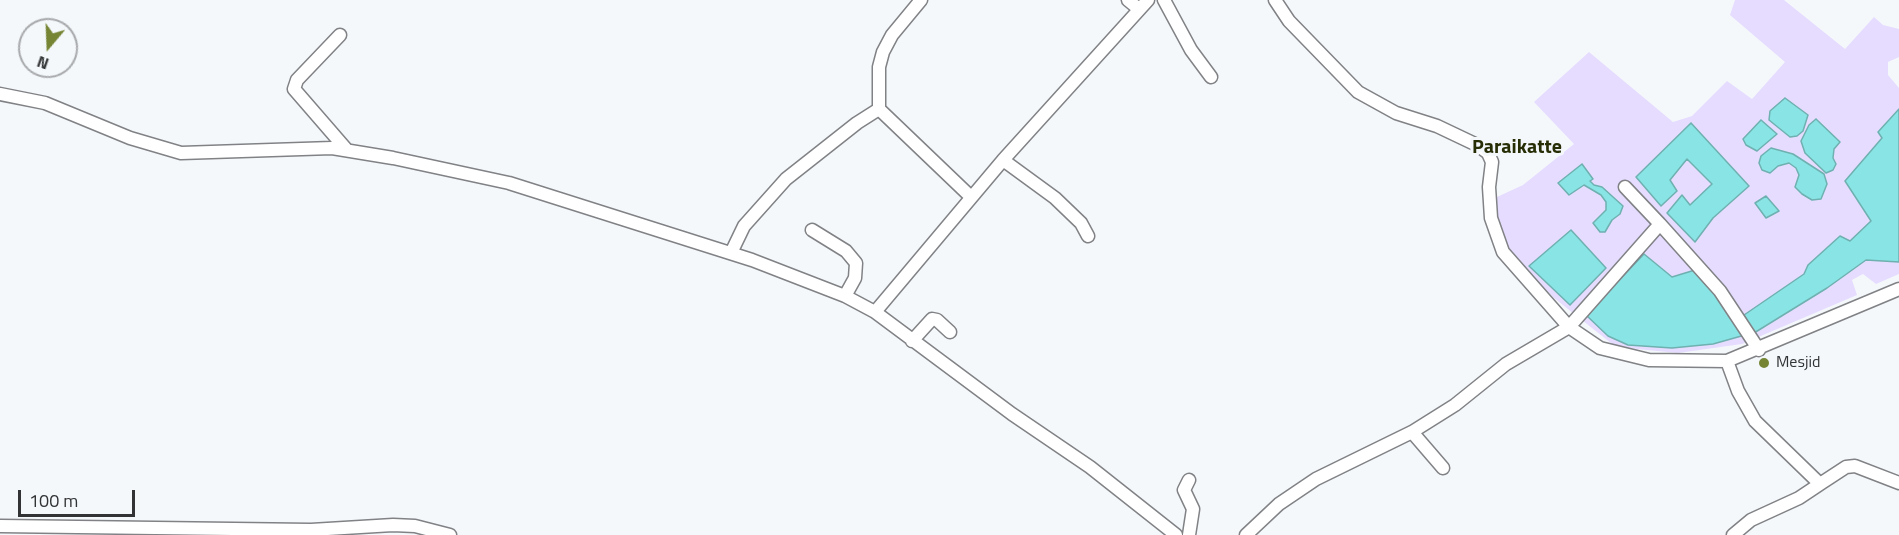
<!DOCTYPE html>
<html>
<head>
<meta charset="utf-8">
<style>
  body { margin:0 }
  #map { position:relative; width:1899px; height:535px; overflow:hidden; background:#f5f8fb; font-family:"Titillium Web",sans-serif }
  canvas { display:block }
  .north { position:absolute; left:18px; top:18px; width:60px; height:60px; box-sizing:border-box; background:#f5f8fb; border:2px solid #a7a9ab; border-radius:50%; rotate:199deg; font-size:16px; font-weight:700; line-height:24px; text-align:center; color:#313334 }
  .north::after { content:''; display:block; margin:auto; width:21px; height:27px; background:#758534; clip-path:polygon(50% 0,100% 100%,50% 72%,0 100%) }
  .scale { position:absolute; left:18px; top:490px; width:117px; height:27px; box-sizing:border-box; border:3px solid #313334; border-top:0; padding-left:8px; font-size:18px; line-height:21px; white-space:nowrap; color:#313334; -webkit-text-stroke:4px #f5f8fb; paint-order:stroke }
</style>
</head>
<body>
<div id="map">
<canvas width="1899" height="535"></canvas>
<div class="north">N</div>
<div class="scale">100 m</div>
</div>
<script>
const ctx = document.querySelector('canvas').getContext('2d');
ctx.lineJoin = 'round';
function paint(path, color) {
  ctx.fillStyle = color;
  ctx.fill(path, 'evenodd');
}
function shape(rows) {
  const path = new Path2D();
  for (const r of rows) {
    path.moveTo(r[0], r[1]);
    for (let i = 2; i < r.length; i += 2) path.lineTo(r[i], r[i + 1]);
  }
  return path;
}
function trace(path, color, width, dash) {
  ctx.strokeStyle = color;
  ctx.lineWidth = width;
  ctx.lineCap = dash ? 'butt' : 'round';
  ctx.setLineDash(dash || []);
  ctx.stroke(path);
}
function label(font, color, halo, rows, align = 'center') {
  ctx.font = font + ' "Titillium Web",sans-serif';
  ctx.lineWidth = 6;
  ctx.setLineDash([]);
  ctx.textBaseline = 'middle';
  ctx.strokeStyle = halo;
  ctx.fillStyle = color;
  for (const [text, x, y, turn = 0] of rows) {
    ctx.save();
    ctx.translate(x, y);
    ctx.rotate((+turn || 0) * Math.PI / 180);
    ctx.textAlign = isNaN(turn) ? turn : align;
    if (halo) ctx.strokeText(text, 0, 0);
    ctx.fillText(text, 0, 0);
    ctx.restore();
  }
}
paint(shape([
  [1735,0,1784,0,1845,49,1874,17,1883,25,1899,29,1899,57,1888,62,1888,75,1899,88,1899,274,1876,284,1863,274,1852,280,1857,295,1742,344,1678,353,1616,347,1554,298,1496,240,1486,202,1523,185,1574,144,1534,102,1589,52,1673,122,1692,116,1727,81,1752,99,1785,62,1730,15]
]), '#e5dcff');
const water = shape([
  [1785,98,1808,115,1803,131,1797,136,1790,137,1769,120,1770,111,1785,98],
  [1899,109,1899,262,1866,260,1827,288,1754,333,1744,315,1804,274,1808,265,1840,236,1850,241,1871,221,1845,181,1882,138,1878,132,1899,109],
  [1816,119,1840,142,1834,149,1833,158,1836,164,1833,170,1826,173,1805,153,1801,141,1809,125,1816,119],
  [1761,120,1777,134,1757,151,1746,145,1743,139,1761,120],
  [1691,123,1749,186,1713,218,1695,242,1667,213,1682,195,1690,205,1712,184,1687,159,1670,180,1677,191,1661,206,1636,177,1691,123],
  [1771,148,1793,154,1824,174,1827,184,1821,199,1812,200,1802,194,1795,187,1799,175,1796,168,1789,163,1778,166,1770,173,1762,170,1759,163,1761,156,1771,148],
  [1582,164,1593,179,1590,181,1594,185,1602,187,1623,206,1620,214,1612,220,1605,232,1600,232,1593,223,1606,210,1606,202,1601,195,1584,185,1569,195,1558,183,1582,164],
  [1766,196,1779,211,1766,218,1755,203,1766,196],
  [1571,230,1606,268,1570,305,1529,266,1571,230],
  [1644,254,1672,277,1695,270,1707,277,1745,335,1713,344,1672,348,1628,345,1608,336,1586,315,1644,254]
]);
paint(water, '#89e5e5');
trace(water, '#6fb0b0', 1.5);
const minor = shape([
  [921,0,892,35,883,52,879,67,879,109,971,197],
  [1128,0,1139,9],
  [1164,0,1191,50,1211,77],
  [1275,0,1289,21,1358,92,1396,113,1437,126,1477,145,1488,153,1492,162,1489,187,1491,218,1503,252,1569,327,1600,348,1649,360,1727,361,1899,289],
  [340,35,297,80,294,89,346,149],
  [0,94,45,103,130,138,181,153,332,148,393,158,509,183,752,260,845,296,875,312,1012,414,1090,467,1176,535],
  [1003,160,1055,198,1081,223,1088,236],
  [1660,224,1720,291,1759,350],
  [812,230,846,251,856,263,855,278,845,296],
  [731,253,744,226,786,179,857,123,879,109],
  [875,312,1003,160,1148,0],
  [912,341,932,319,937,320,950,332],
  [1727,361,1738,391,1755,421,1820,484,1846,467,1855,466,1899,483],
  [1412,432,1443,468],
  [1189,480,1184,490,1193,509,1189,535],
  [0,526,311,530,393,525,415,526,450,535],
  [1246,535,1279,504,1316,479,1412,432,1455,405,1506,364,1569,327,1660,224,1625,187],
  [1733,535,1751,520,1799,498,1820,484]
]);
trace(minor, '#808285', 15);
trace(minor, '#fff', 12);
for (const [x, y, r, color] of [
  [1764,363,6,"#758534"]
]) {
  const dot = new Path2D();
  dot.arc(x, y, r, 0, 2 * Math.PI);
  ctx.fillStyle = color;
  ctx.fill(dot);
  trace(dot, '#f5f8fb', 2);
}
label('16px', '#313334', '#f5f8fb', [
  ["Mesjid",1776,363]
], 'left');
label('bold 20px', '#272e06', '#f5f8fb', [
  ["Paraikatte",1517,148]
]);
</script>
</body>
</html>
